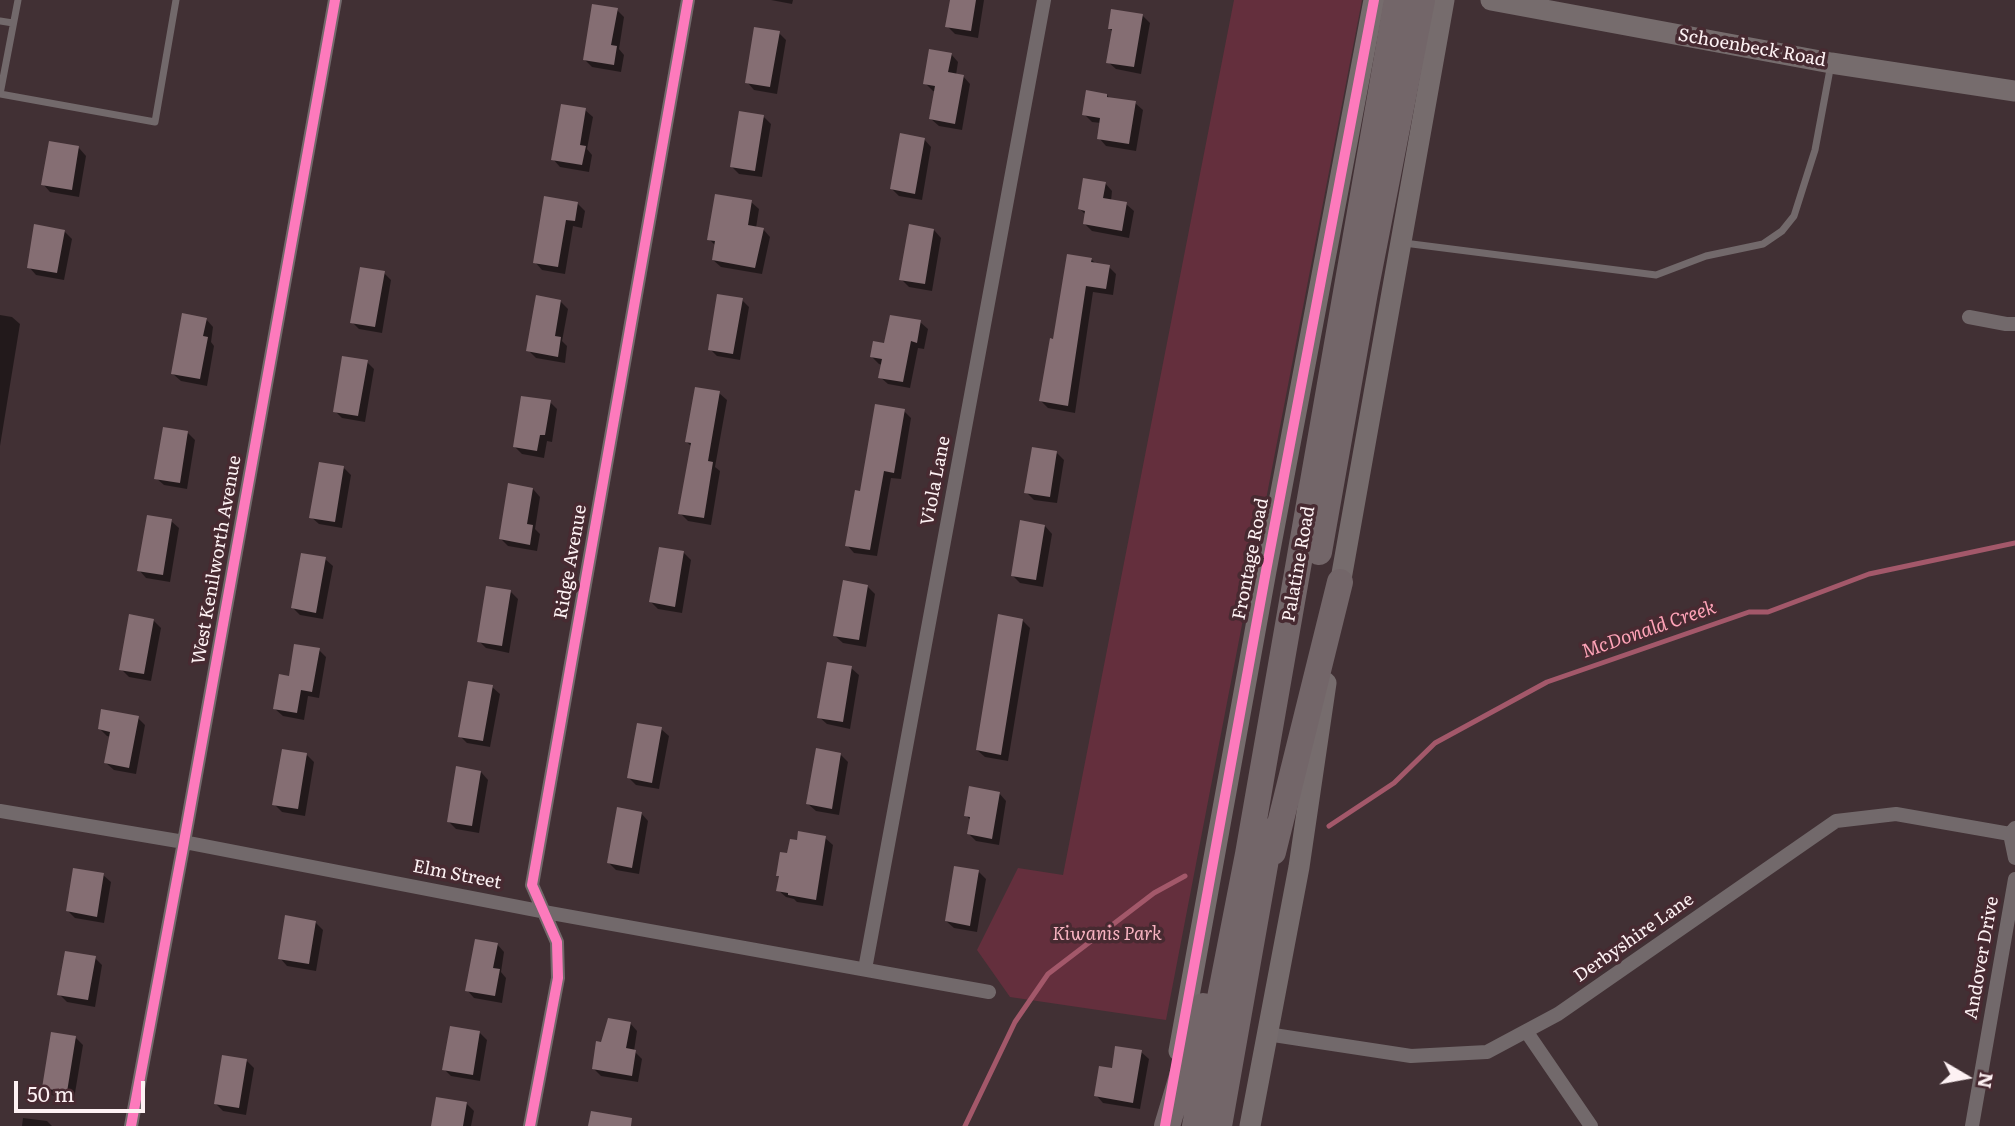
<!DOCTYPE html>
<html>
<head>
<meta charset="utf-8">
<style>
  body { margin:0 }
  #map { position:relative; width:2015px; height:1126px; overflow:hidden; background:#413034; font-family:Literata,serif }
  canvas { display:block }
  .north { position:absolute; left:1931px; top:1042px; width:70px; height:70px; -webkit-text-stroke:5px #472a31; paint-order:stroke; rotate:100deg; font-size:19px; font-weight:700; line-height:28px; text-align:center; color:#fdf1f3 }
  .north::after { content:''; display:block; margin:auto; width:24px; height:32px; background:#fdf1f3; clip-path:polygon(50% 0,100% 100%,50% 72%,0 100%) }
  .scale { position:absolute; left:14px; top:1081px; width:131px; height:32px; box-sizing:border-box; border:4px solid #fdf1f3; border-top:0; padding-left:9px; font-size:21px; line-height:24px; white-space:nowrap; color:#fdf1f3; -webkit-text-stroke:5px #472a31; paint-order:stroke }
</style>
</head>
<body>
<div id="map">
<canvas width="2015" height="1126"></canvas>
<div class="north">N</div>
<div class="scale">50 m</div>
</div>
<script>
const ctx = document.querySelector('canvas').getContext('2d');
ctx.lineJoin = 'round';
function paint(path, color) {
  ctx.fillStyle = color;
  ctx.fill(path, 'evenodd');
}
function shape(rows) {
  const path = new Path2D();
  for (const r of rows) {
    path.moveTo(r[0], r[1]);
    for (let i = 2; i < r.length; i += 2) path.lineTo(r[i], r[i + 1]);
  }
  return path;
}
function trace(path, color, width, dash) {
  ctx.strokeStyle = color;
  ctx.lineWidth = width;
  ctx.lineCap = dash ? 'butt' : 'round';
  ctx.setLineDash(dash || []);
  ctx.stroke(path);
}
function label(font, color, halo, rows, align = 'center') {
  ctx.font = font + ' Literata,serif';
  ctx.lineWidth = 7;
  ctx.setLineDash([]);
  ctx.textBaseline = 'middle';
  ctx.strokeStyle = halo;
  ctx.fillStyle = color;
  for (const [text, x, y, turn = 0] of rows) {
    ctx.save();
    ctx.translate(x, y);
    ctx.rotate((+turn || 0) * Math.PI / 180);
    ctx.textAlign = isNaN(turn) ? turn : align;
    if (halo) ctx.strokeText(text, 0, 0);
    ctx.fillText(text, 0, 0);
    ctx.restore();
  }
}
paint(shape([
  [1234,0,1362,0,1166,1020,1010,997,977,950,1018,868,1063,875]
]), '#642f3d');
paint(shape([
  [771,0,793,0,792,4],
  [952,0,984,0,978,38,955,34,947,26],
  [617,10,624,17,619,49,624,55,621,72,592,67,584,59],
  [1143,16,1150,23,1141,74,1116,69,1108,62,1113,32,1109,28],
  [779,33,786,40,777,94,754,90,747,82],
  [951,54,958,62,956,75,963,76,970,84,962,130,939,126,931,119,936,91,933,91,925,83],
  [1107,95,1110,99,1135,103,1143,110,1136,151,1106,146,1099,138,1101,123,1092,122,1084,114],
  [585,110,593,117,587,149,592,155,589,172,560,167,553,159],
  [764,117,771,124,762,177,739,174,731,166],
  [924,139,931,147,922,200,899,196,892,189],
  [79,148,86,156,79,197,50,192,43,184],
  [1105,183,1112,191,1111,201,1126,204,1134,211,1129,238,1092,231,1085,224,1086,215,1080,209],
  [751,202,759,209,756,228,763,229,770,237,762,274,721,267,713,260,716,246,709,239],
  [577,203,585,211,582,228,573,226,565,274,542,270,535,262],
  [934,230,941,238,932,291,909,287,901,279],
  [64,231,72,239,64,280,36,275,29,267],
  [1091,259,1096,264,1109,267,1116,274,1113,295,1093,292,1075,413,1048,408,1041,401,1055,341],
  [384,273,391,280,382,333,359,329,352,322],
  [742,300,749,307,740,360,717,356,710,349],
  [560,301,568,309,562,341,567,346,565,363,536,358,528,350],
  [0,315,12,317,20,324,0,446],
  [206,319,213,327,211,342,214,346,207,386,181,381,173,374],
  [920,322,928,329,924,349,918,348,910,388,888,384,880,377,882,365,879,364,872,357],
  [367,362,374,369,365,422,342,418,335,411],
  [719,393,727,400,715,467,720,471,711,525,688,521,680,513,692,447,687,442],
  [550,402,557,409,552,442,547,441,544,458,522,454,515,447],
  [904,411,911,418,901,479,891,478,877,556,854,553,847,545,862,493],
  [188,433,195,440,187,489,164,485,156,478],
  [1057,453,1064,460,1057,503,1034,500,1026,492],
  [344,468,351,475,342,528,319,524,311,517],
  [533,489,540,497,535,529,540,534,537,551,508,546,500,538],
  [171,521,179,528,170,582,146,578,139,570],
  [1045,526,1052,534,1043,587,1020,583,1012,575],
  [683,552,691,560,682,613,658,609,651,602],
  [325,559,333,566,323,619,300,615,293,608],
  [867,586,875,594,866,647,843,643,835,636],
  [511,592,518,599,509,653,486,648,479,641],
  [153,620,161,628,151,681,129,677,121,669],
  [1022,620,1030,628,1008,761,985,757,977,750],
  [319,650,326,657,319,698,308,696,304,720,283,716,275,709,290,678],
  [851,668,859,675,850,729,827,724,819,717],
  [492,687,500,694,490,747,467,743,460,736],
  [138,718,145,725,136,774,114,770,106,763,111,737,107,736,100,729],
  [661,729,669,736,659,789,636,785,629,778],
  [840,754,848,762,839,815,816,811,808,804],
  [307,755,314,762,305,816,282,812,274,804],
  [481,772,488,780,479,833,456,829,448,821],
  [999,793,1006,801,999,845,976,841,969,834,971,821,966,815],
  [641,813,648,821,639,874,616,870,609,863],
  [825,838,833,845,823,906,797,902,794,899,786,897,778,890,780,878,778,875],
  [979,872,986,879,977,932,954,928,946,921],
  [103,875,111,882,104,923,75,918,68,911],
  [315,922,323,930,316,971,287,966,280,958],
  [497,944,504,952,501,972,506,978,502,1003,474,998,467,990],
  [95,958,102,965,95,1007,67,1002,59,994],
  [630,1023,637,1031,634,1051,642,1059,638,1082,601,1076,593,1068,603,1044],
  [480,1033,487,1040,480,1081,451,1076,444,1069],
  [76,1038,83,1045,74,1099,51,1095,44,1087],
  [1141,1052,1149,1059,1140,1109,1103,1103,1096,1095],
  [247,1061,254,1068,246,1115,223,1111,215,1103],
  [466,1103,474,1111,471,1126,433,1126],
  [23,1118,47,1121,52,1126,22,1126]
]), '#0007');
trace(shape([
  [1329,826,1394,783,1435,743,1547,682,1749,612,1768,612,1869,574,2015,543],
  [965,1126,1015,1022,1048,974,1154,893,1185,876]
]), '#a3586a', 5);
paint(shape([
  [950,0,976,0,971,31,945,27],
  [592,4,618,8,611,45,617,46,614,65,583,60],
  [1111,9,1143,14,1134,67,1106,63,1112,29,1108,29],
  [754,27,780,31,770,87,745,83],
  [929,49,952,53,948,72,964,75,955,124,929,119,935,86,923,84],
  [1086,90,1107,94,1107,97,1136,101,1129,144,1097,139,1100,118,1082,115],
  [561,104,586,108,580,145,586,146,582,165,551,160],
  [739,111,764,115,755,171,730,167],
  [900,133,925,138,915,194,890,189],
  [49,141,79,146,72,190,41,185],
  [1083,178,1106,182,1103,198,1127,202,1122,231,1083,224,1085,211,1078,209],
  [715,194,752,200,748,225,764,228,755,268,712,260,715,241,707,240],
  [544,196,578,202,575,221,566,220,558,267,533,263],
  [34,224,65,230,57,273,27,268],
  [909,224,934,229,925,284,899,280],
  [1067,254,1092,258,1091,262,1110,265,1106,289,1086,286,1068,406,1039,401,1050,338,1053,339],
  [360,267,385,271,375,327,350,323],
  [717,294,743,298,733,354,708,350],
  [536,295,561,300,555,336,561,337,558,357,526,351],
  [182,313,207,318,203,336,208,337,200,379,171,374],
  [890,315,921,320,917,343,911,341,903,382,878,378,882,359,870,357,873,341,884,343],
  [342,356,368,360,358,416,333,412],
  [695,387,720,391,708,461,713,462,704,518,678,514,691,443,685,442],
  [521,396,551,400,545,435,540,435,537,451,513,447],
  [875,404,905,409,894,473,884,471,870,550,845,546,855,490,860,491],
  [163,427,188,431,180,483,154,479],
  [1032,447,1057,451,1050,497,1024,493],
  [319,462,344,466,335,522,309,518],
  [508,483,533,488,527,524,533,525,530,545,499,539],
  [147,515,172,519,163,575,137,571],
  [1020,520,1045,525,1036,580,1011,576],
  [659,547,684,551,675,607,649,602],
  [301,553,326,557,316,613,291,608],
  [843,580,868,585,859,640,833,636],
  [486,586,511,590,502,646,477,642],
  [129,614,154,619,144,674,119,670],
  [998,614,1023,619,1001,755,976,750],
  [294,644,320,648,312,692,301,690,297,713,273,709,279,674,289,676],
  [827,662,852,666,843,722,817,718],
  [468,681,493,685,483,741,458,737],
  [101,709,139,716,129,768,104,763,110,732,98,729],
  [637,723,662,727,652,783,627,778],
  [816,748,841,753,832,809,806,804],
  [282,749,307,753,298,809,272,805],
  [456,766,481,771,472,826,447,822],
  [969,786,1000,792,992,839,967,834,970,817,964,816],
  [617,807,642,812,632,868,607,863],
  [798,831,826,836,816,900,788,895,788,893,776,891,779,876,776,876,780,852,787,853,790,839,797,840],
  [954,866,979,870,970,926,945,921],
  [73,868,104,873,97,917,66,911],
  [285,915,316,921,309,964,278,959],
  [475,939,498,943,493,968,500,969,495,996,465,991],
  [65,951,96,956,88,1000,57,995],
  [608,1018,631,1022,626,1048,636,1050,632,1076,592,1069,596,1041,601,1042],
  [450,1026,480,1031,473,1075,442,1070],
  [51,1032,76,1036,67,1092,42,1088],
  [1115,1046,1142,1050,1133,1103,1094,1096,1099,1066,1112,1068],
  [222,1055,247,1059,239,1108,214,1104],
  [436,1097,467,1102,463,1126,431,1126],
  [591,1111,632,1118,631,1126,588,1126]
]), '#856e73');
trace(shape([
  [18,0,0,94,155,122,176,0],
  [0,21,13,23],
  [1404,243,1656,275,1706,256,1763,244,1782,231,1794,216,1815,150,1831,64]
]), '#72696b', 7);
trace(shape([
  [1969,317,2006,324,2015,324],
  [0,811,184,842,545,912,989,992],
  [2015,828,2010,834,2015,858],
  [865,969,1044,0],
  [1526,1031,1591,1126],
  [1267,1034,1411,1056,1487,1052,1558,1014,1836,821,1896,814,2010,834],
  [131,1126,184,842,335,0],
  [530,1126,558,978,557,942,532,885,688,0],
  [1972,1126,2015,879]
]), '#72696b', 14);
trace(shape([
  [1491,0,1831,63,2015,91],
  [1338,596,1444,0],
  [1179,1051,1266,571,1374,0],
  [1250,1126,1299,867,1326,683]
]), '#766c6d', 21);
trace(shape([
  [1319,552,1365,292,1422,0],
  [1273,852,1340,582],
  [1167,1126,1203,1006],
  [1195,1126,1248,854,1397,0],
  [1219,1126,1271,831]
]), '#736669', 26);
trace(shape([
  [131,1126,184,842,335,0],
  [530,1126,558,978,557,942,532,885,688,0],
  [1165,1126,1266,571,1374,0]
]), '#fd7abc', 10);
label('18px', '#fdf1f3', '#472a31', [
  ["Schoenbeck Road",1752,48,10],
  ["Viola Lane",936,481,-79],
  ["Frontage Road",1251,559,-79],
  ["West Kenilworth Avenue",217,560,-80],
  ["Ridge Avenue",571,562,-80],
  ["Palatine Road",1299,564,-80],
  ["Elm Street",457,875,11],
  ["Derbyshire Lane",1634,938,-35],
  ["Andover Drive",1982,958,-80]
]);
label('italic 18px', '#f8b3c1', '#472a31', [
  ["Kiwanis Park",1107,935]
]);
label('italic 19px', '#fea3b7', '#472a31', [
  ["McDonald Creek",1649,630,-19]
]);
</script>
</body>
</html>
